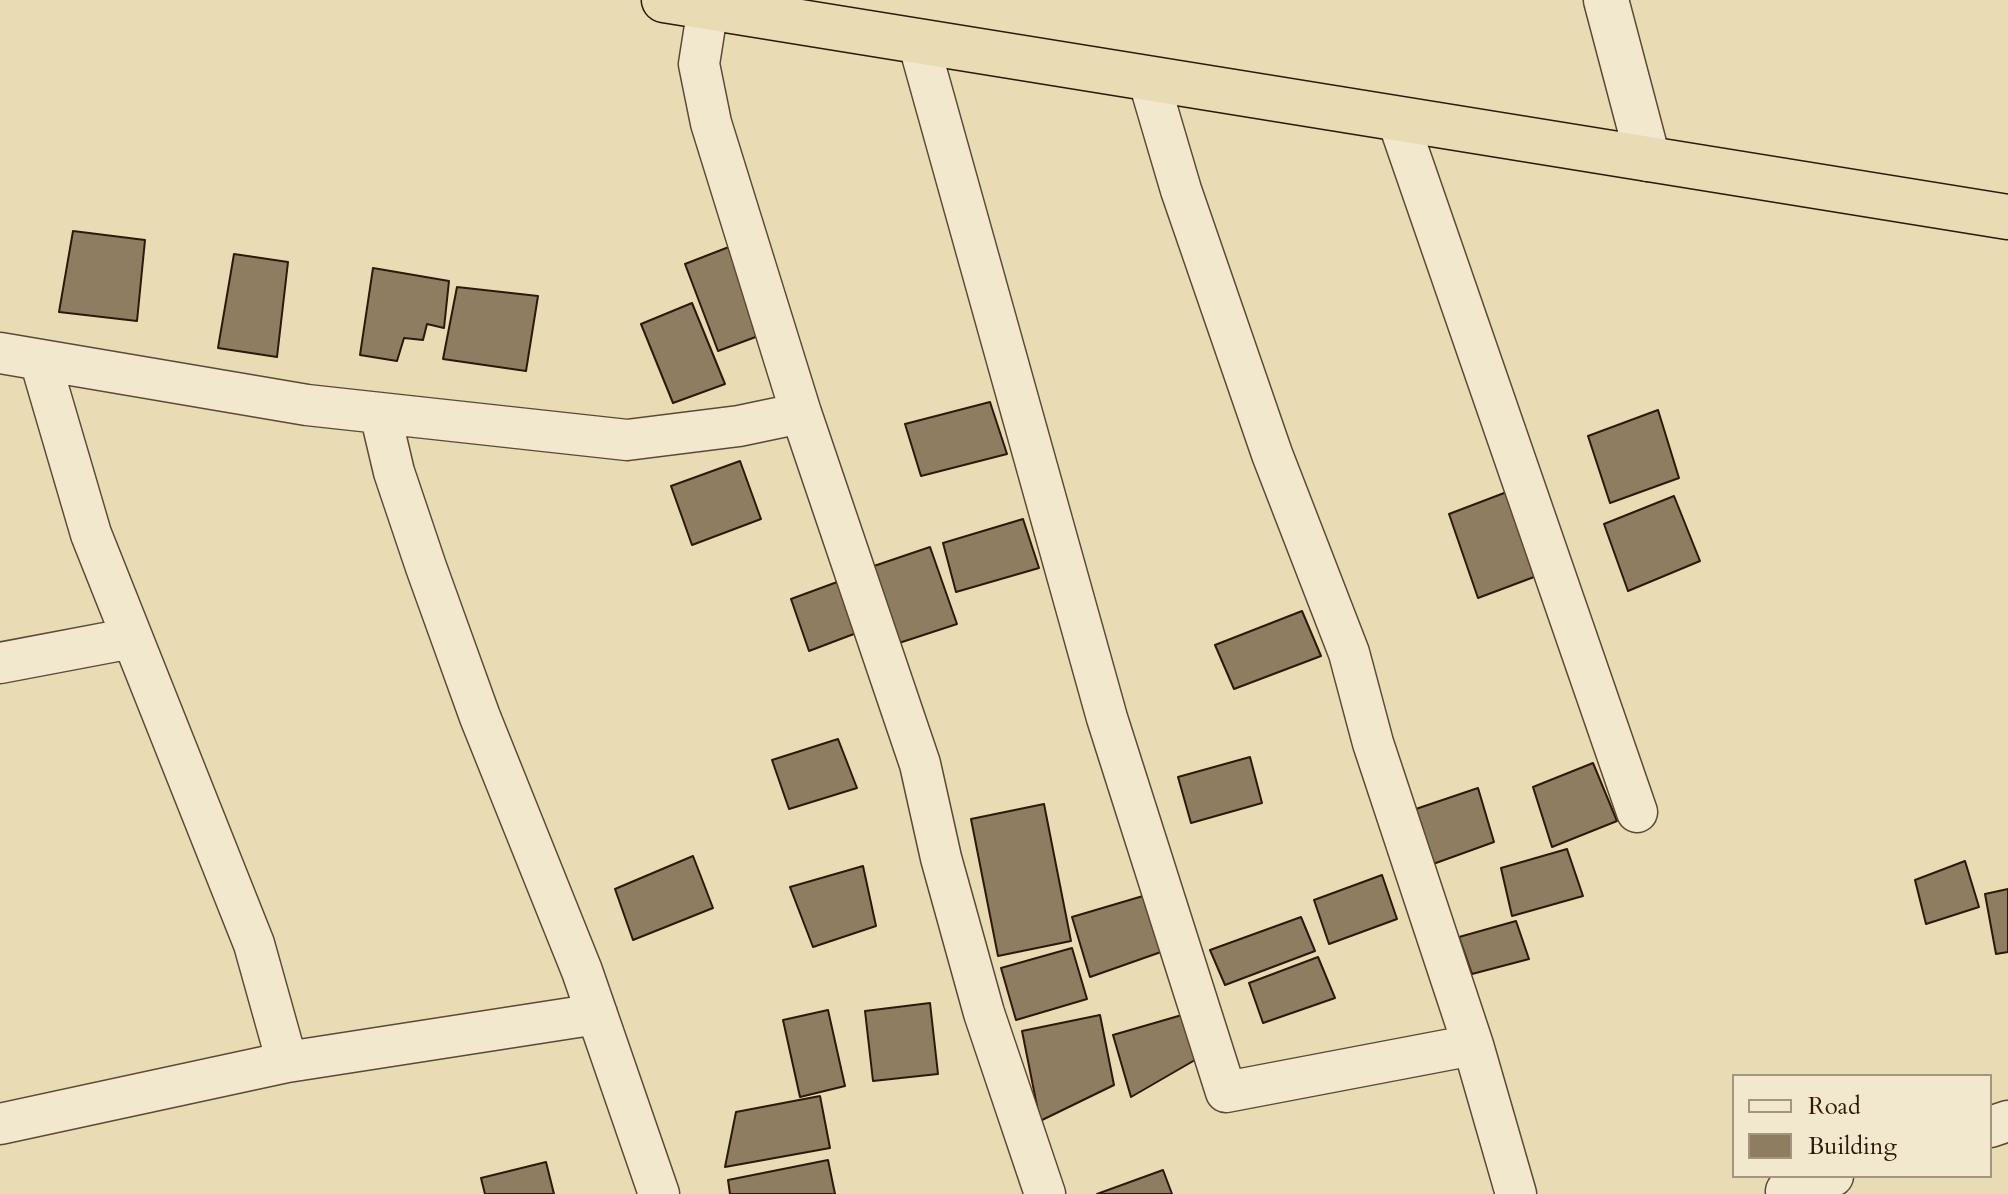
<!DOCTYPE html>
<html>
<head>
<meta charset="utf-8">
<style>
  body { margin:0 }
  #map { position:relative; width:2008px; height:1194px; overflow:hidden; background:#e9dbb4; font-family:Cardo,serif }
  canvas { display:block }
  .legend { position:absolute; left:1732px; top:1074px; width:260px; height:104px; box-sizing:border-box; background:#f1e8ce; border:2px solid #a39580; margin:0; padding:10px 14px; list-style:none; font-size:24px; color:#2e180a }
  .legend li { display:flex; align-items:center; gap:16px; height:40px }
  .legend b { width:40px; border:2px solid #a39580 }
</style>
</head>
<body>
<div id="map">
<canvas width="2008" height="1194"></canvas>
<ul class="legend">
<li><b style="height:10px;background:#f1e8ce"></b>Road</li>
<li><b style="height:22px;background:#8f7d62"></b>Building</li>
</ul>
</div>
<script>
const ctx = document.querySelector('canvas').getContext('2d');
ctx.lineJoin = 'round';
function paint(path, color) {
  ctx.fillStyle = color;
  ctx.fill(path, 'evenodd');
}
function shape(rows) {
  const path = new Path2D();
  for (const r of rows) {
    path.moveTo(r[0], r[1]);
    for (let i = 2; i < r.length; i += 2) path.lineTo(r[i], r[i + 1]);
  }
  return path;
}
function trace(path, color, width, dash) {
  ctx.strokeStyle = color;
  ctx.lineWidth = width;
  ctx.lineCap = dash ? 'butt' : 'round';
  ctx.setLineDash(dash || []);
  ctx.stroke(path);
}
const building = shape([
  [73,231,145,240,137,321,59,312,73,231],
  [734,245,769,332,718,351,685,264,734,245],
  [234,254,288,262,277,357,218,348,234,254],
  [373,268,449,281,444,328,427,324,423,340,404,338,397,361,360,355,373,268],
  [457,287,538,296,526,371,443,359,457,287],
  [692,303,725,384,673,403,641,324,692,303],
  [990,402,1007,454,921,476,905,424,990,402],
  [1658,410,1679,478,1610,503,1588,436,1658,410],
  [740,461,761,519,692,545,671,486,740,461],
  [1512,490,1542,574,1478,598,1449,514,1512,490],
  [1674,496,1700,561,1628,591,1604,524,1674,496],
  [1023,519,1039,568,956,592,943,543,1023,519],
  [930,547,957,624,899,643,871,567,930,547],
  [848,578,867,629,809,651,791,599,848,578],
  [1302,611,1321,656,1234,689,1215,645,1302,611],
  [838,739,857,788,789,809,772,760,838,739],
  [1250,757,1262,803,1191,823,1178,777,1250,757],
  [1593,763,1617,821,1552,847,1533,787,1593,763],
  [1478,788,1494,842,1422,868,1404,813,1478,788],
  [1044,804,1071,941,998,956,971,819,1044,804],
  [1567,849,1583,896,1512,916,1501,868,1567,849],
  [693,856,713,908,633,940,615,889,693,856],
  [1965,861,1979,907,1926,924,1915,880,1965,861],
  [863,866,876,926,813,947,790,887,863,866],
  [1382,875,1397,919,1329,944,1314,900,1382,875],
  [2008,889,2008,952,1996,954,1985,894,2008,889],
  [1143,896,1161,952,1090,977,1072,917,1143,896],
  [1301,917,1315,951,1225,985,1210,950,1301,917],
  [1516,921,1529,959,1472,974,1459,937,1516,921],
  [1072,948,1087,999,1016,1020,1001,968,1072,948],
  [1318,957,1335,998,1263,1023,1249,983,1318,957],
  [930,1003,938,1074,873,1081,865,1011,930,1003],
  [828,1010,845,1086,800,1097,783,1020,828,1010],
  [1100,1015,1114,1085,1040,1121,1022,1031,1100,1015],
  [1182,1015,1195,1060,1131,1097,1113,1035,1182,1015],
  [820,1096,830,1148,725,1167,736,1112,820,1096],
  [828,1160,835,1194,730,1194,728,1180,828,1160],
  [546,1162,554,1194,485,1194,481,1178,546,1162],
  [1163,1170,1172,1194,1097,1194,1163,1170]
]);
paint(building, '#8f7d62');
trace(building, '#2e180a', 2);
const minor = shape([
  [708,7,699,64,711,123,801,413,920,764,941,858,984,1013,1045,1194],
  [918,41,1107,718,1226,1092,1473,1045],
  [1148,78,1181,190,1272,454,1349,653,1373,743,1473,1045,1516,1194],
  [1397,118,1637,812],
  [0,353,307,405,627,440,739,426,801,413],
  [40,360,91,534,254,944,287,1062],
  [380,413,394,472,426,567,480,717,582,971,659,1194],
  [0,663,132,638],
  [0,1124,287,1062,597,1014],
  [1990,1127,2008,1121],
  [1786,1191,1833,1176]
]);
const tertiary = shape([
  [1606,0,1648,159]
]);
const trunk = shape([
  [664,0,2008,217]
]);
trace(minor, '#5d4934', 43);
trace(tertiary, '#5d4934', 47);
trace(trunk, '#2e180a', 47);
trace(minor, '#f1e8ce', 40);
trace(tertiary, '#f1e8ce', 44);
trace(trunk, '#e9dbb4', 44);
</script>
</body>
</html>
